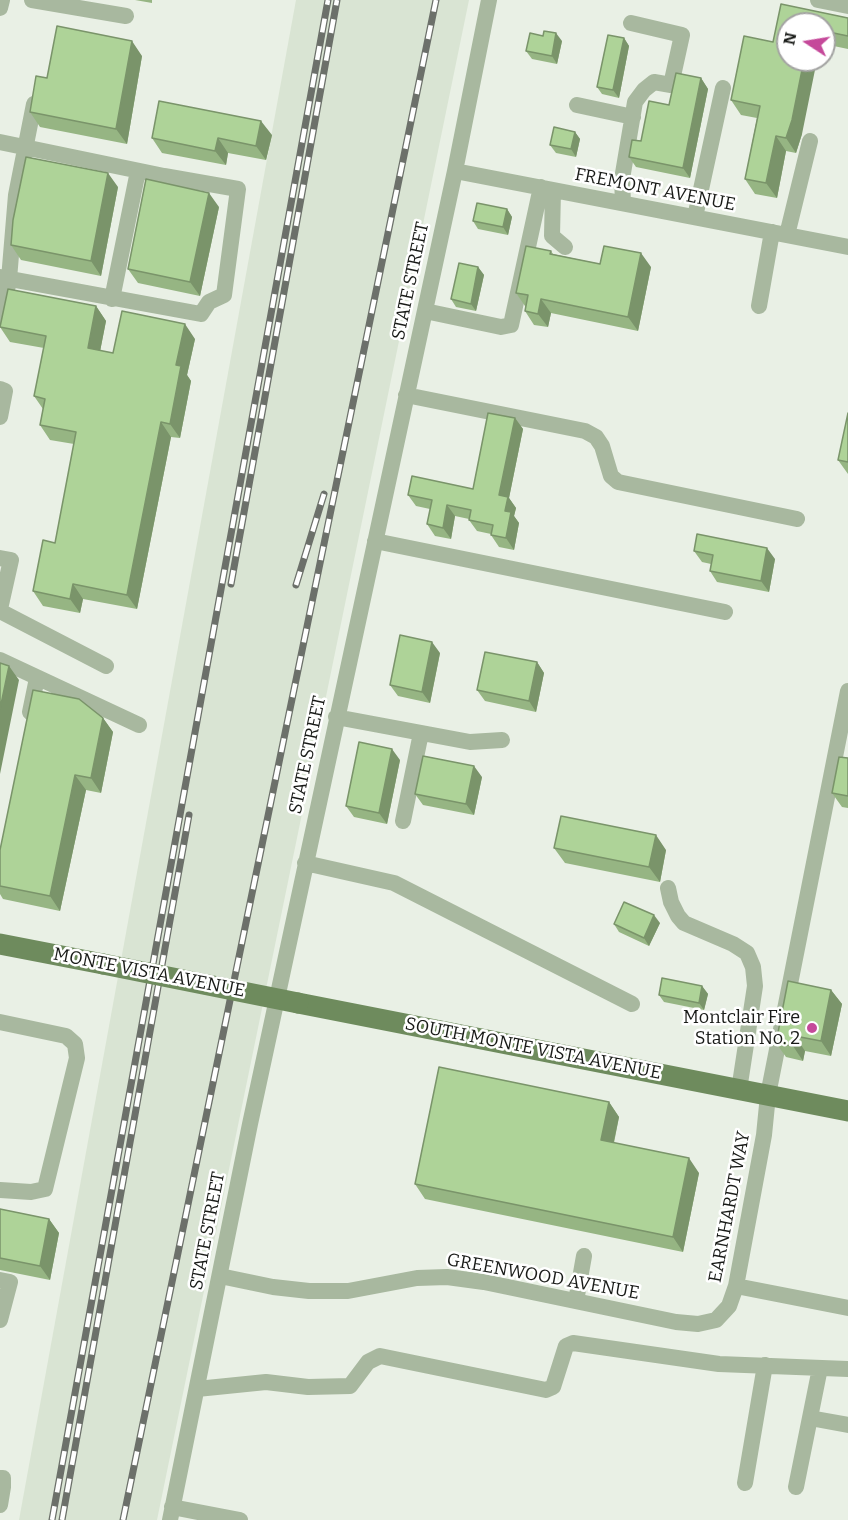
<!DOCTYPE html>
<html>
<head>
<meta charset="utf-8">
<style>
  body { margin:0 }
  #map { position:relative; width:848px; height:1520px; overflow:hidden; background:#e9f0e5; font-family:Bitter,serif }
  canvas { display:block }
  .north { position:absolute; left:776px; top:12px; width:60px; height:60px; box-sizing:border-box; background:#fff; border:2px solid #a3a3a2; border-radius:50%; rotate:282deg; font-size:16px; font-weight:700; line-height:24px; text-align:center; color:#181a17 }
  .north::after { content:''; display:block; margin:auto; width:21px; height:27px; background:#c5499a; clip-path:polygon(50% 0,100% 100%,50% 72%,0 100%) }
</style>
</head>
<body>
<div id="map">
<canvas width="848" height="1520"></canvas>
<div class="north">N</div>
</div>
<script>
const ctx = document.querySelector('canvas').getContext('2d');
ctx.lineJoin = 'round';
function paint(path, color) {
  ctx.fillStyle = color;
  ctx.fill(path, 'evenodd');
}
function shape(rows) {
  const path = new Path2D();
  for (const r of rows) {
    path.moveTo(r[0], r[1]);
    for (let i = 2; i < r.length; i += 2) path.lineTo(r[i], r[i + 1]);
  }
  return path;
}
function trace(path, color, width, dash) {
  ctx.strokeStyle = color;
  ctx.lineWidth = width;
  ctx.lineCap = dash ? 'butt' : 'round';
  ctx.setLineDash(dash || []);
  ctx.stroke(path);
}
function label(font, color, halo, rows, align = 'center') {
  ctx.font = font + ' Bitter,serif';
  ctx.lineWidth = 5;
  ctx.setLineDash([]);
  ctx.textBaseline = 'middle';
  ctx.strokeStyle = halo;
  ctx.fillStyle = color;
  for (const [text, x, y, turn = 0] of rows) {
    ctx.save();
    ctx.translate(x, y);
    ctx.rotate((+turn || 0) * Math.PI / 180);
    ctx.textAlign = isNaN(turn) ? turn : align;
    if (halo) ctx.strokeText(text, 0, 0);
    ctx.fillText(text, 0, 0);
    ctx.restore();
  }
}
paint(shape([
  [296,0,469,0,157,1520,19,1520]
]), '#d9e4d3');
trace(shape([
  [32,0,126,16],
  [818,0,848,6],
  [0,8,2,0],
  [577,105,633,117],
  [0,142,164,176,238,189,224,295,209,302,201,314,0,277],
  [455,171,848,247],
  [553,190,552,236,565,247],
  [623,203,622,179,635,102,644,90,654,82,671,85,682,35,631,23],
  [695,217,723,88],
  [787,235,810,141],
  [112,299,138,171],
  [759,306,772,232],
  [425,311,501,327,511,325,541,187],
  [2,318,9,279,16,195,34,104],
  [0,389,5,391,0,417],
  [406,395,585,431,596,437,602,446,611,476,618,482,797,519],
  [375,541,725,612],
  [0,558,11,560,0,609],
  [0,611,106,666],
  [0,660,139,725],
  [30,712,37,678],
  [336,717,470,742,502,740],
  [403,821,421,733],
  [305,863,394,883,632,1004],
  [668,888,671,902,678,916,684,923,733,944,747,953,753,967,755,986,739,1090],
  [0,1022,66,1036,75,1044,77,1058,45,1189,31,1192,0,1190],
  [220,1276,273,1287,309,1291,348,1291,417,1278,447,1277,484,1282,676,1322,698,1324,716,1320,729,1306,736,1286,764,1135,768,1095,848,691],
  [0,1280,10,1282,0,1320],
  [736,1286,848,1308],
  [576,1301,584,1256],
  [197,1389,266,1382,308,1387,350,1386,368,1362,380,1356,546,1390,553,1387,566,1346,573,1343,719,1364,848,1369],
  [810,1418,848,1425],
  [0,1478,3,1478,3,1487,0,1505],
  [745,1483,765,1365],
  [796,1487,820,1368],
  [172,1507,240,1520],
  [170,1520,250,1124,455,171,489,0]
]), '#a8b89f', 16);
trace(shape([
  [0,944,103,964],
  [298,1003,848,1111]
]), '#6e8b5d', 21);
const rail = shape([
  [231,584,337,0],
  [296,585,324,494],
  [52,1520,328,0],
  [62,1520,189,815],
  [123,1520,436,0]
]);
trace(rail, '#6c706a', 7);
trace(rail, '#fff', 4.5, [14]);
trace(shape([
  [103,964,298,1003]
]), '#6e8b5d', 21);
paint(shape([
  [135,0,152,0,152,3],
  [781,4,848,18,848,49,824,44,824,24,788,24,802,134,796,153,786,151,777,198,755,194,745,179,757,118,741,115,731,100,773,42],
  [624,38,629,46,619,98,602,94,597,87],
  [562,41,557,64,532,59,526,51],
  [142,56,127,144,40,127,30,112,47,78],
  [701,78,708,89,690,178,636,167,629,157,669,105],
  [575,132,580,139,576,157,556,153,550,145],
  [272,135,266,160,228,153,226,165,162,153,152,138],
  [118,187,101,276,21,260,11,245],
  [219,207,200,296,138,283,128,269],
  [507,209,512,217,508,235,478,229,473,221],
  [551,251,553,254,600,264,651,267,638,331,551,313,548,327,534,325,525,311,525,306,516,293],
  [478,267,484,275,476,311,456,307,451,299],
  [96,306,106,321,100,351,113,353,195,339,187,375,191,381,180,438,171,437,137,609,83,599,80,613,43,606,33,591,55,543,74,444,50,440,40,425,43,409,34,396,44,348,10,342,0,327],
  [848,413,848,474,838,460],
  [515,418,523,429,509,498,516,508,514,516,519,523,514,550,499,547,491,535,491,534,477,531,469,520,469,519,455,516,451,539,435,536,427,524,430,509,416,506,408,495,473,489],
  [694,551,775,559,769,592,717,582,710,571,711,564,702,562],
  [440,653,430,703,398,696,390,685],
  [537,662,544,673,536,712,485,701,477,690],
  [103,718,113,732,101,793,86,790,60,911,3,899,0,894,0,850],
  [848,758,848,808,842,807,832,793],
  [400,760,387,824,354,817,346,806],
  [482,777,474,815,423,805,415,794],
  [554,848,666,850,660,882,565,863],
  [660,923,649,946,619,932,614,924],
  [702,986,708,994,704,1010,664,1002,659,995],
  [831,990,842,1004,831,1056,805,1051,803,1061,786,1057,776,1043],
  [609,1102,619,1117,614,1143,699,1173,683,1252,425,1199,415,1184],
  [0,1209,49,1219,59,1233,50,1280,0,1270]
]), '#96b583');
paint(shape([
  [556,33,562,41,557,64,552,56],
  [624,38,629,46,619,98,613,90],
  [132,41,142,56,127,144,116,129],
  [804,60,817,60,802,134,796,153,786,138],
  [701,78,708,89,690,178,683,168],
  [261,121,272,135,266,160,256,146],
  [575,132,580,139,576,157,571,149],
  [776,136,786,151,777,198,766,183],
  [218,138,228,153,226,165,215,151],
  [108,173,118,187,101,276,91,261],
  [209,193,219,207,200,296,190,282],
  [507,209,512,217,508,235,503,227],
  [641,253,651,267,638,331,628,317],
  [478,267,484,275,476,311,471,304],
  [541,299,551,313,548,327,538,314],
  [96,306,106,321,98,362,88,348],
  [185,324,195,339,187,375,191,381,180,438,170,424,176,365],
  [515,418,523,429,509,498,516,508,514,516,519,523,514,550,506,538,499,495],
  [161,422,171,437,137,609,127,595],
  [447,505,455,516,451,539,443,528],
  [767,548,775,559,769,592,761,581],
  [73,584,83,599,80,613,70,599],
  [432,642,440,653,430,703,422,692],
  [537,662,544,673,536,712,529,701],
  [9,666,19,680,0,774,0,709],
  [103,718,113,732,101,793,91,778],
  [392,749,400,760,387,824,379,813],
  [474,766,482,777,474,815,466,804],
  [75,775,86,790,60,911,50,896],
  [656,835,666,850,660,882,649,867],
  [654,915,660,923,649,946,644,938],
  [702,986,708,994,704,1010,699,1003],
  [831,990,842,1004,831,1056,821,1041],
  [795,1036,805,1051,803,1061,793,1046],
  [609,1102,619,1117,611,1155,601,1140],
  [689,1158,699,1173,683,1252,673,1237],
  [49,1219,59,1233,50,1280,40,1266]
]), '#7a946a');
const building = shape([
  [781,4,848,18,848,36,824,31,824,24,788,24,788,60,804,60,792,120,786,138,776,136,766,183,745,179,760,106,731,100,744,36,773,42,781,4],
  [57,26,132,41,116,129,30,112,36,76,47,78,57,26],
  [544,31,556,33,552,56,526,51,530,33,543,36,544,31],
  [608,35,624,38,613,90,597,87,608,35],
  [676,73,701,78,683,168,629,157,632,140,641,141,649,101,669,105,676,73],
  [159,101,261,121,256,146,218,138,215,151,152,138,159,101],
  [554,127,575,132,571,149,550,145,554,127],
  [26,157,108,173,91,261,11,245,13,220,26,157],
  [146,179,209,193,190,282,128,269,146,179],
  [477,203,507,209,503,227,473,221,477,203],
  [526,246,551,251,550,254,600,264,604,246,641,253,628,317,541,299,538,314,525,311,528,295,516,293,526,246],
  [459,263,478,267,471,304,451,299,459,263],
  [8,289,96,306,88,348,113,353,122,311,185,324,176,365,181,366,170,424,161,422,127,595,73,584,70,599,33,591,43,540,55,543,76,432,40,425,45,399,34,396,46,336,0,327,8,289],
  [488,413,515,418,499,495,508,497,505,511,511,512,506,538,491,535,493,525,469,520,471,510,447,505,443,528,427,524,432,500,408,495,412,476,473,489,488,413],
  [848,413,848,462,838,460,848,413],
  [697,534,767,548,761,581,710,571,713,555,694,551,697,534],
  [400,635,432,642,422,692,390,685,400,635],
  [485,652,537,662,529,701,477,690,485,652],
  [0,663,9,666,0,709,0,663],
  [33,690,79,699,103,718,91,778,75,775,50,896,0,886,0,850,33,690],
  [359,742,392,749,379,813,346,806,359,742],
  [423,756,474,766,466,804,415,794,423,756],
  [839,757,848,758,848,796,832,793,839,757],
  [561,816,656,835,649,867,554,848,561,816],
  [624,902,654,915,644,938,614,924,624,902],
  [662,978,702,986,699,1003,659,995,662,978],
  [788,981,831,990,821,1041,795,1036,793,1046,776,1043,788,981],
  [439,1067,609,1102,601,1140,689,1158,673,1237,415,1184,439,1067],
  [0,1209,49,1219,40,1266,0,1258,0,1209]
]);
paint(building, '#aed398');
trace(building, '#7a946a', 1.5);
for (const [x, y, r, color] of [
  [812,1028,6,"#c5499a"]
]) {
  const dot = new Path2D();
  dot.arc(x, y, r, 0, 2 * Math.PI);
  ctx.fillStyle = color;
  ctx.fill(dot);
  trace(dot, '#fff', 2);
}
label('18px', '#181a17', '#fff', [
  ["FREMONT AVENUE",655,190,11],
  ["STATE STREET",411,281,-78],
  ["STATE STREET",308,755,-78],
  ["MONTE VISTA AVENUE",149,973,11],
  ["SOUTH MONTE VISTA AVENUE",533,1049,11],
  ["EARNHARDT WAY",730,1207,-79],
  ["STATE STREET",208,1231,-79],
  ["GREENWOOD AVENUE",543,1277,10]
]);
label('18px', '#181a17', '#fff', [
  ["Montclair Fire",800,1018],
  ["Station No. 2",800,1039]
], 'right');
</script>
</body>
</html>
